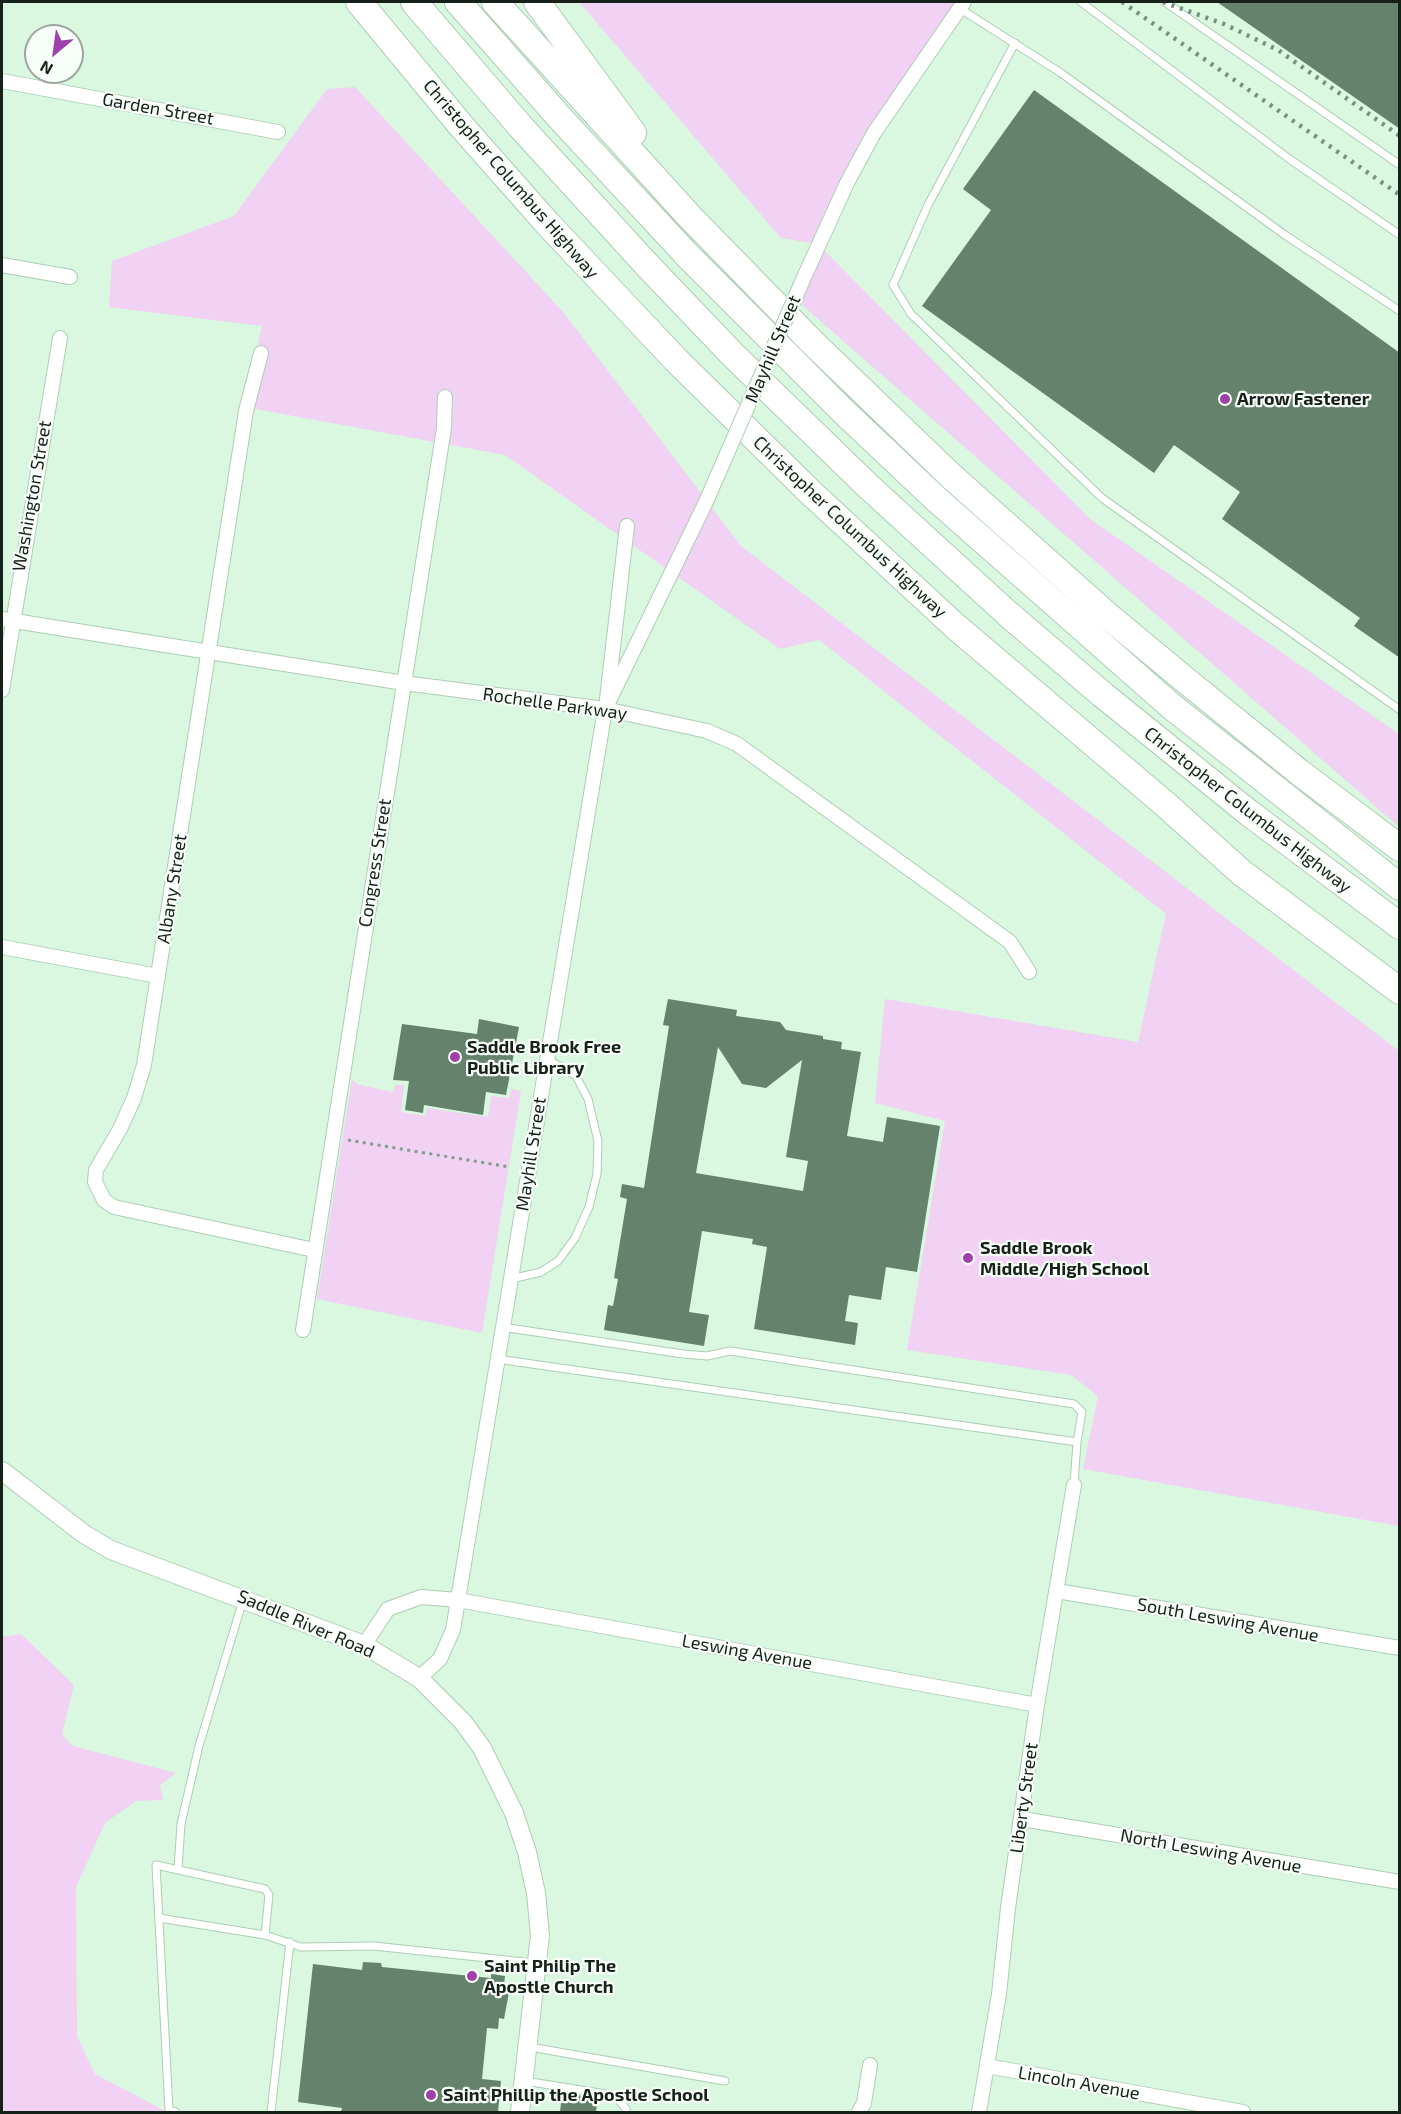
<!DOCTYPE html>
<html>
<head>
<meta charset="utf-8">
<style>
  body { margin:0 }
  #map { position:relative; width:1401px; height:2114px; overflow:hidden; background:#d9f8df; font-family:"Exo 2",sans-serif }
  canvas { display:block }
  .frame { position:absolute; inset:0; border:3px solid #162119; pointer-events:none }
  .north { position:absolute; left:24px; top:24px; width:60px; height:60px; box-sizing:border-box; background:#f8fef9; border:2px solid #9ea69f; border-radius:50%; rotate:209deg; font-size:16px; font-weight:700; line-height:24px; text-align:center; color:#162119 }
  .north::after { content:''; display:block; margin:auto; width:21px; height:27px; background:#9f41aa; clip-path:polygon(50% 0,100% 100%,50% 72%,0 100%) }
</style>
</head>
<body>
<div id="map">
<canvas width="1401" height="2114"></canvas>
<div class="frame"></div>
<div class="north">N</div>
</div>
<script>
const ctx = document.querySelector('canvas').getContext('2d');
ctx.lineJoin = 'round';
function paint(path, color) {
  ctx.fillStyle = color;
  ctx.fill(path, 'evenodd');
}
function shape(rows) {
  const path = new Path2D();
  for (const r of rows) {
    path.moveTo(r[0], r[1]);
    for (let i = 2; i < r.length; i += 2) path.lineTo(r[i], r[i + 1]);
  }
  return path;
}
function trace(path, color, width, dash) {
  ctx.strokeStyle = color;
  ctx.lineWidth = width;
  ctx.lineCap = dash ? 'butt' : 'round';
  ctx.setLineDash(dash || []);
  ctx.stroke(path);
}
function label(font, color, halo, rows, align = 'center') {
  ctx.font = font + ' "Exo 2",sans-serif';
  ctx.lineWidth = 4.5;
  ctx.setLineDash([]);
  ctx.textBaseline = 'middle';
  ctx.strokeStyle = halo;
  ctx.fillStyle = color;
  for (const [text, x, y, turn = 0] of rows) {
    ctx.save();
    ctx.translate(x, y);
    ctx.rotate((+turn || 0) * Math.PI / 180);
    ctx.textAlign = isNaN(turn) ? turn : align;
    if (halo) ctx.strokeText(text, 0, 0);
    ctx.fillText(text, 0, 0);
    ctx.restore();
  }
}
paint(shape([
  [579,2,961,2,848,174,818,244,1090,519,1399,734,1399,827,794,298,817,244,781,238],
  [355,87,564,313,741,546,1399,1051,1399,1526,1083,1469,1098,1396,1071,1375,907,1350,945,1121,875,1103,885,999,1138,1042,1166,914,819,640,780,649,505,455,245,407,262,326,109,307,112,261,234,216,327,89],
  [352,1079,357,1084,392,1092,396,1085,404,1085,401,1112,425,1116,427,1108,488,1117,491,1096,509,1098,511,1089,521,1091,482,1333,317,1299],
  [21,1634,74,1685,62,1734,73,1746,176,1773,160,1785,163,1800,136,1801,105,1823,76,1887,77,2036,95,2074,167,2112,2,2112,2,1637]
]), '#f1d1f4');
paint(shape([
  [1217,2,1400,2,1400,129],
  [1034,90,1400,353,1400,658,1354,626,1360,618,1222,519,1240,492,1174,445,1154,473,922,306,991,210,963,189],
  [668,999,737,1010,736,1016,780,1022,786,1030,823,1036,823,1039,842,1042,841,1049,861,1052,847,1136,883,1142,887,1117,940,1126,917,1272,886,1267,881,1300,849,1295,845,1321,858,1323,855,1345,754,1329,767,1247,752,1244,753,1239,702,1231,689,1312,709,1315,704,1346,604,1330,608,1305,613,1306,618,1279,614,1278,627,1199,620,1197,622,1184,644,1188,669,1026,663,1025],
  [718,1047,742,1084,766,1088,802,1060,786,1157,808,1161,803,1191,696,1173],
  [479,1019,519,1027,506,1095,486,1092,483,1115,424,1105,423,1113,405,1110,409,1081,393,1080,402,1024,477,1034],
  [363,1962,381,1963,382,1967,491,1978,491,1974,505,1976,504,1985,510,1987,504,2019,499,2018,498,2029,487,2028,482,2079,501,2081,498,2112,341,2112,342,2108,298,2102,313,1964,362,1970],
  [562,2093,598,2098,596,2112,560,2112]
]), '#65826c');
const service = shape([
  [1081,2,1288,158,1400,235],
  [1165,2,1400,165],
  [959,8,1061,73,1285,235,1400,311],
  [1015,43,928,205,893,285,911,314,1102,498,1400,710],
  [511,1279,541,1272,558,1261,575,1238,589,1207,597,1174,598,1141,588,1099,576,1076,547,1059],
  [497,1359,1077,1442,1082,1412,1074,1404,730,1351,707,1356,683,1354,502,1327],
  [1074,1485,1077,1442],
  [178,1869,181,1824,199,1746,243,1600],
  [159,1918,265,1935],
  [530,2047,725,2081],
  [525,2081,606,2094,618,2099,626,2109,626,2112],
  [176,2112,169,2110,156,1865,265,1889,269,1895,265,1935,301,1947,374,1946,534,1963],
  [271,2112,290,1942]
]);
const minor = shape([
  [2,81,278,132],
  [2,265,70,277],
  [805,275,847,183,874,133,964,2],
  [261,353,246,411,144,1065,134,1098,120,1129,96,1170,95,1182,104,1200,114,1207,314,1250],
  [2,619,404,683,605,709,707,731,737,744,1010,942,1029,972],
  [2,690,60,338],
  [607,699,627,526],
  [2,947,158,976],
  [303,1330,444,428,445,397],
  [1057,1591,1400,1648],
  [364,1645,388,1609,421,1597,458,1600,1037,1705],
  [419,1678,440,1659,453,1630,605,709,705,504],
  [1022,1819,1400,1882],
  [987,2066,1243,2112],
  [859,2112,864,2103,870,2065],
  [979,2112,999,1994,1008,1908,1037,1705,1074,1485]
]);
const tertiary = shape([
  [2,1471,84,1534,111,1550,364,1645,419,1678,463,1722,482,1748,514,1813,527,1852,536,1893,540,1935,520,2112]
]);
const motorway = shape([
  [359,2,463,128,547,223,676,360,811,493,955,626,1165,804,1242,873,1400,991],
  [414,2,520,126,647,265,733,355,869,487,1008,614,1103,695,1249,813,1400,926],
  [458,2,560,118,688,256,844,412,935,498,1171,706,1400,887],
  [495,2,690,217,813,343,951,476,1107,615,1184,679,1299,772,1400,848],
  [537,2,633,133]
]);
trace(service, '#aecdb5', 9);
trace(minor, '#aecdb5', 16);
trace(tertiary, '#aecdb5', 20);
trace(motorway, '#aecdb5', 28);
trace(shape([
  [348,1140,509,1167]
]), '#849b89', 3, [3, 4.5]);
trace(service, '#fff', 7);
trace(minor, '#fff', 14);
trace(tertiary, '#fff', 18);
trace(motorway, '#fff', 26);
trace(shape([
  [1122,2,1400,195],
  [1163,2,1224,24,1278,50,1400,136]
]), '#7a907f', 4.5, [3, 6]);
const minorBridge = shape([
  [705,504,805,275]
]);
trace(minorBridge, '#aecdb5', 16, []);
trace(minorBridge, '#fff', 14);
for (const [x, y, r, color] of [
  [1225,399,6,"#9f41aa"],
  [455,1057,6,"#9f41aa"],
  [968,1258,6,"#9f41aa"],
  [472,1976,6,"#9f41aa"],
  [431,2095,6,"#9f41aa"]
]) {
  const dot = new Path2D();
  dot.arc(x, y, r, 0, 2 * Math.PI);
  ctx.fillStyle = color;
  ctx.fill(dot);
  trace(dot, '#f8fef9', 2);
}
label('18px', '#162119', '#f8fef9', [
  ["Garden Street",158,109,10],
  ["Christopher Columbus Highway",511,179,49],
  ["Mayhill Street",773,349,-67],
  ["Washington Street",32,496,-80],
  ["Christopher Columbus Highway",850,527,43],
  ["Rochelle Parkway",555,704,8],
  ["Christopher Columbus Highway",1248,810,38],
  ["Congress Street",375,863,-81],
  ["Albany Street",172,889,-81],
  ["Mayhill Street",531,1154,-81],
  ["South Leswing Avenue",1228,1620,10],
  ["Saddle River Road",306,1624,23],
  ["Leswing Avenue",747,1652,10],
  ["Liberty Street",1024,1798,-82],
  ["North Leswing Avenue",1211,1851,10],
  ["Lincoln Avenue",1079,2083,10]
]);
label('bold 18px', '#162119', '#f8fef9', [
  ["Arrow Fastener",1237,399],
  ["Saddle Brook Free",467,1047],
  ["Public Library",467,1068],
  ["Saddle Brook",980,1248],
  ["Middle/High School",980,1269],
  ["Saint Philip The",484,1966],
  ["Apostle Church",484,1987],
  ["Saint Phillip the Apostle School",443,2095]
], 'left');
</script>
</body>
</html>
